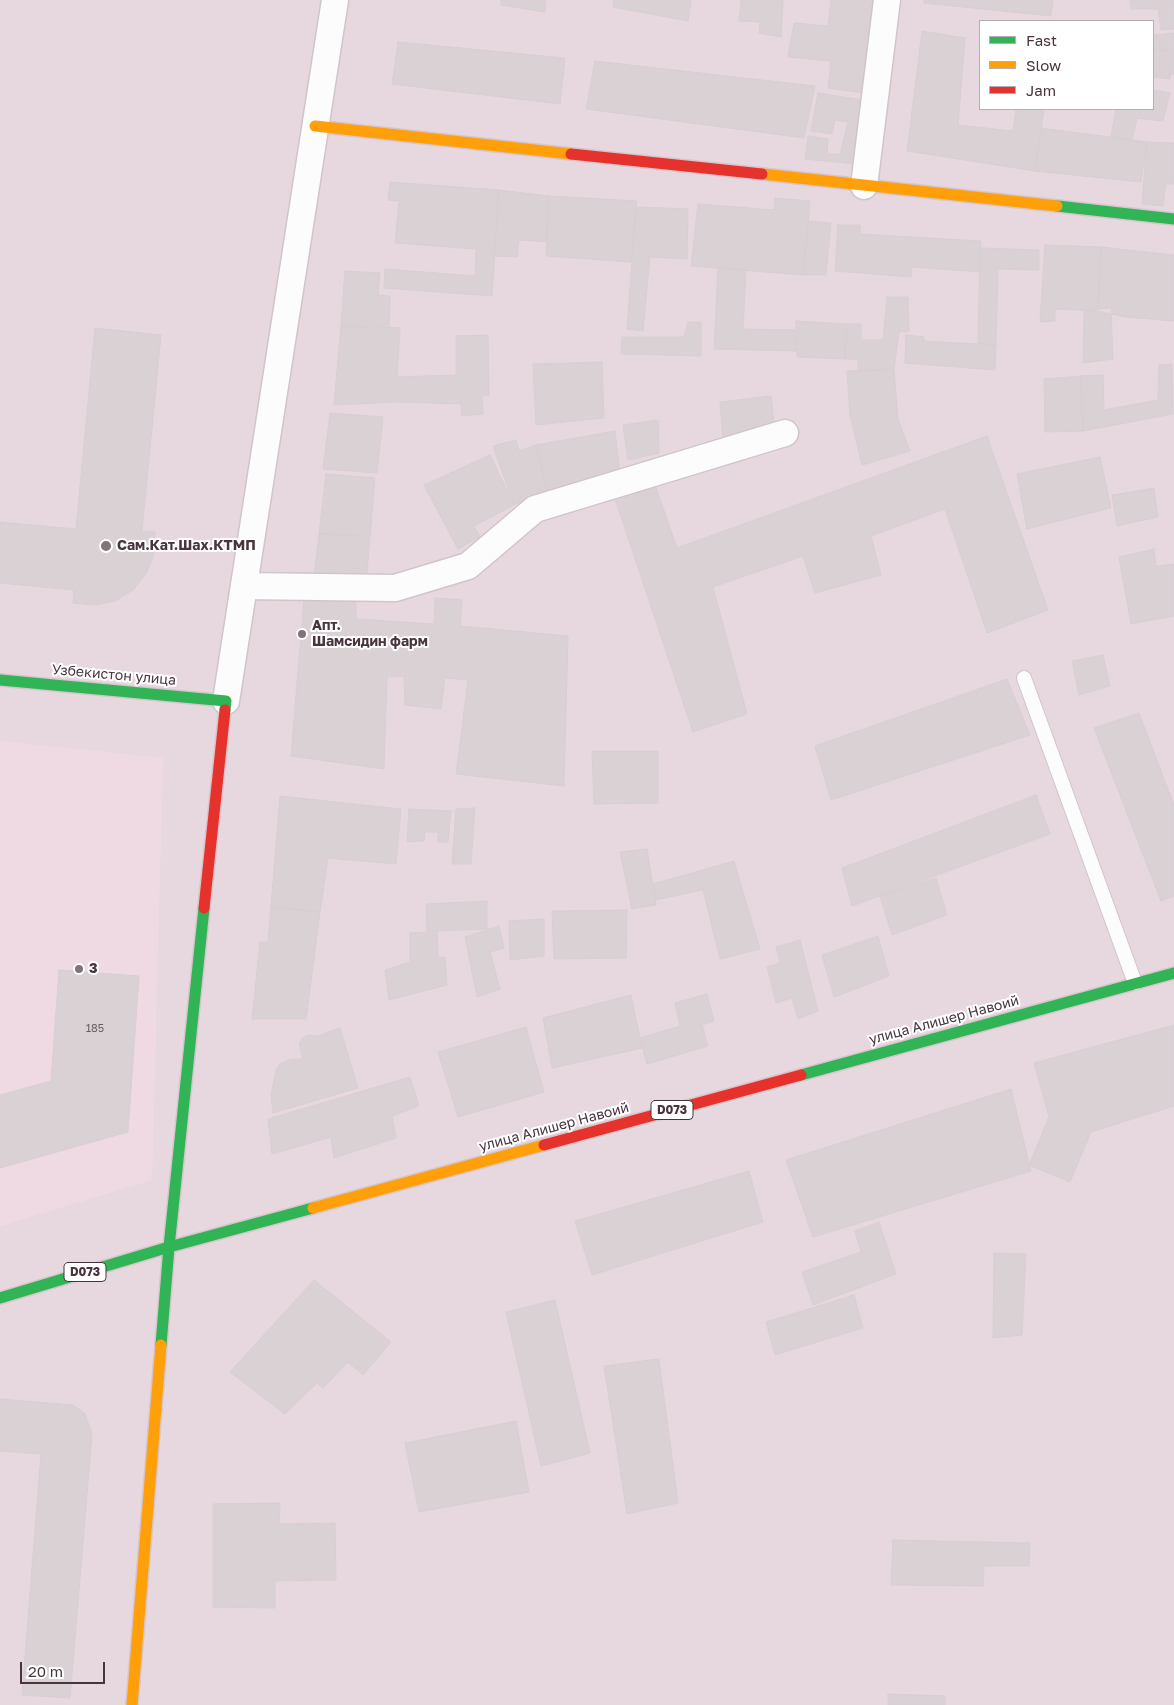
<!DOCTYPE html>
<html>
<head>
<meta charset="utf-8">
<style>
  body { margin:0 }
  #map { position:relative; width:1174px; height:1705px; overflow:hidden; background:#f0e8ec; font-family:"Golos Text",sans-serif }
  canvas { display:block }
  .legend { position:absolute; left:979px; top:20px; width:175px; height:90px; box-sizing:border-box; background:#fff; border:1px solid #b5aeb2; margin:0; padding:6px 9px; list-style:none; font-size:15px; color:#47343e }
  .legend li { display:flex; align-items:center; gap:10px; height:25px }
  .legend b { width:25px; border:1px solid #b5aeb2 }
  .scale { position:absolute; left:20px; top:1662px; width:85px; height:22px; box-sizing:border-box; border:2px solid #47343e; border-top:0; padding-left:6px; font-size:15px; line-height:18px; white-space:nowrap; color:#47343e; -webkit-text-stroke:4px #fff; paint-order:stroke }
</style>
</head>
<body>
<div id="map">
<canvas width="1174" height="1705"></canvas>
<ul class="legend">
<li><b style="height:6px;background:#30b455"></b>Fast</li>
<li><b style="height:6px;background:#ff9f0a"></b>Slow</li>
<li><b style="height:6px;background:#e5322d"></b>Jam</li>
</ul>
<div class="scale">20 m</div>
</div>
<script>
const ctx = document.querySelector('canvas').getContext('2d');
ctx.lineJoin = 'round';
function paint(path, color) {
  ctx.fillStyle = color;
  ctx.fill(path, 'evenodd');
}
function shape(rows) {
  const path = new Path2D();
  for (const r of rows) {
    path.moveTo(r[0], r[1]);
    for (let i = 2; i < r.length; i += 2) path.lineTo(r[i], r[i + 1]);
  }
  return path;
}
function trace(path, color, width, dash) {
  ctx.strokeStyle = color;
  ctx.lineWidth = width;
  ctx.lineCap = dash ? 'butt' : 'round';
  ctx.setLineDash(dash || []);
  ctx.stroke(path);
}
function label(font, color, halo, rows, align = 'center') {
  ctx.font = font + ' "Golos Text",sans-serif';
  ctx.lineWidth = 4;
  ctx.setLineDash([]);
  ctx.textBaseline = 'middle';
  ctx.strokeStyle = halo;
  ctx.fillStyle = color;
  for (const [text, x, y, turn = 0] of rows) {
    ctx.save();
    ctx.translate(x, y);
    ctx.rotate((+turn || 0) * Math.PI / 180);
    ctx.textAlign = isNaN(turn) ? turn : align;
    if (halo) ctx.strokeText(text, 0, 0);
    ctx.fillText(text, 0, 0);
    ctx.restore();
  }
}
paint(shape([
  [0,0,1174,0,1174,1705,0,1705],
  [980,21,1153,21,1153,109,980,109]
]), '#e7d8df');
paint(shape([
  [0,741,163,758,152,1180,0,1226]
]), '#efdae3');
const building = shape([
  [501,0,546,0,545,12,501,5,501,0],
  [614,0,691,0,688,21,613,7,614,0],
  [741,0,783,0,781,37,759,33,760,22,739,21,741,0],
  [831,0,876,0,865,93,828,88,831,61,788,57,794,23,828,26,831,0],
  [924,0,1053,0,1051,16,924,3,924,0],
  [1130,0,1174,0,1174,29,1161,30,1158,9,1131,9,1130,0],
  [922,31,965,38,958,125,1013,131,1016,109,1044,109,1035,171,907,151,922,31],
  [1174,33,1174,74,1170,74,1170,50,1153,50,1153,35,1174,33],
  [398,42,565,58,560,104,392,84,398,42],
  [1153,50,1172,51,1170,79,1153,77,1153,50],
  [595,61,815,86,804,138,586,109,595,61],
  [1153,90,1170,93,1163,121,1137,118,1132,140,1111,137,1116,109,1153,109,1153,90],
  [818,93,863,100,855,164,805,159,808,136,828,139,827,154,840,154,848,122,835,120,832,134,811,131,818,93],
  [1041,128,1147,142,1141,182,1035,171,1041,128],
  [1147,142,1174,143,1174,184,1166,184,1163,206,1142,204,1147,142],
  [390,182,499,190,492,296,384,288,385,269,475,276,476,249,395,243,399,201,388,200,390,182],
  [499,190,549,196,546,242,519,240,517,257,494,256,499,190],
  [549,196,637,201,631,262,546,256,549,196],
  [775,198,810,201,803,275,691,266,698,204,774,210,775,198],
  [636,207,688,209,687,259,650,257,643,331,627,329,636,207],
  [808,221,831,223,826,275,803,275,808,221],
  [838,225,860,225,860,234,981,241,980,272,912,267,911,277,835,271,838,225],
  [1045,245,1101,247,1098,311,1055,309,1055,321,1040,322,1045,245],
  [1101,247,1174,255,1174,321,1125,317,1098,311,1101,247],
  [980,248,1039,250,1039,270,998,269,996,345,978,344,980,248],
  [718,268,746,270,743,329,795,330,796,351,714,349,718,268],
  [345,271,380,273,378,295,390,296,389,329,341,326,345,271],
  [887,297,908,297,909,331,899,332,894,369,858,371,858,360,845,359,846,324,861,324,861,340,883,340,887,297],
  [1111,308,1113,359,1083,363,1084,310,1111,308],
  [796,321,846,324,845,359,797,357,796,321],
  [688,322,701,322,701,356,621,354,622,337,684,337,688,322],
  [341,326,400,328,397,377,456,375,456,336,488,335,489,395,482,395,483,414,462,416,461,404,395,402,334,405,341,326],
  [95,328,161,335,142,531,155,532,154,554,146,574,133,590,115,601,94,605,73,603,74,590,0,583,0,522,76,529,95,328],
  [906,335,924,337,924,341,996,345,995,370,905,363,906,335],
  [602,362,604,418,536,425,533,364,602,362],
  [1172,364,1173,414,1083,431,1081,376,1103,375,1104,410,1158,400,1159,365,1172,364],
  [894,369,898,419,910,451,862,465,850,415,847,371,894,369],
  [1081,376,1083,431,1045,432,1044,379,1081,376],
  [771,396,775,432,723,439,720,402,771,396],
  [330,413,383,417,377,473,323,469,330,413],
  [658,420,659,453,628,460,623,425,658,420],
  [615,431,620,474,547,490,536,445,615,431],
  [987,436,1048,610,987,633,945,509,871,536,881,575,815,593,803,556,713,587,747,714,693,732,614,496,654,482,677,548,987,436],
  [516,440,519,451,536,445,547,490,514,505,493,446,516,440],
  [490,455,514,505,474,526,480,537,458,549,424,485,490,455],
  [1100,457,1111,508,1027,529,1017,474,1100,457],
  [326,474,375,478,370,536,319,534,326,474],
  [1154,488,1158,517,1117,526,1112,495,1154,488],
  [319,534,370,536,366,584,313,584,319,534],
  [1154,549,1156,566,1174,564,1174,616,1131,624,1119,557,1154,549],
  [435,598,462,600,460,626,568,636,564,786,456,774,468,680,445,678,441,709,405,705,404,676,387,677,384,769,291,756,304,599,356,602,356,619,434,624,435,598],
  [1103,655,1110,686,1079,695,1072,661,1103,655],
  [1007,679,1030,735,831,800,815,746,1007,679],
  [1139,713,1174,805,1174,896,1161,901,1094,728,1139,713],
  [592,751,658,751,658,803,594,804,592,751],
  [1036,795,1050,834,852,906,842,868,1036,795],
  [280,796,401,809,396,864,328,858,320,912,271,907,280,796],
  [475,808,471,864,452,864,456,809,475,808],
  [409,809,451,811,448,842,438,842,438,832,425,832,424,841,407,842,409,809],
  [647,849,656,905,632,909,620,852,647,849],
  [734,861,760,949,720,959,703,890,655,900,653,884,734,861],
  [936,878,947,915,892,935,880,896,936,878],
  [487,901,487,929,437,931,438,957,445,957,447,985,389,1000,385,970,410,962,410,933,427,932,426,904,487,901],
  [271,907,320,912,306,1019,252,1019,260,942,268,942,271,907],
  [627,910,626,958,554,959,552,911,627,910],
  [544,919,544,956,510,960,509,921,544,919],
  [499,926,504,948,490,952,500,989,477,997,465,937,499,926],
  [878,936,889,976,834,997,822,955,878,936],
  [800,940,818,1011,798,1019,792,998,776,1003,767,967,780,963,776,947,800,940],
  [59,970,139,976,128,1132,0,1168,0,1095,51,1081,59,970],
  [707,994,714,1021,702,1025,708,1046,647,1064,640,1038,680,1026,675,1003,707,994],
  [631,995,642,1048,552,1068,543,1018,631,995],
  [1174,1025,1174,1106,1091,1132,1070,1182,1029,1165,1049,1117,1034,1063,1174,1025],
  [526,1027,544,1092,458,1117,438,1052,526,1027],
  [340,1028,358,1088,273,1113,271,1095,276,1070,280,1064,291,1059,303,1059,299,1044,302,1038,308,1035,318,1036,340,1028],
  [410,1077,419,1106,392,1116,396,1138,334,1158,331,1137,272,1154,268,1119,410,1077],
  [1011,1089,1031,1171,813,1237,786,1160,1011,1089],
  [749,1171,763,1222,592,1275,575,1221,749,1171],
  [879,1222,896,1274,813,1305,802,1272,861,1252,855,1231,879,1222],
  [994,1253,1026,1254,1022,1335,993,1338,994,1253],
  [314,1280,391,1342,363,1375,348,1362,323,1388,317,1383,285,1414,230,1372,314,1280],
  [854,1295,863,1328,775,1355,766,1322,854,1295],
  [555,1300,590,1453,541,1466,506,1312,555,1300],
  [659,1359,678,1503,627,1514,604,1366,659,1359],
  [0,1399,73,1405,85,1414,92,1434,70,1698,22,1695,41,1454,0,1451,0,1399],
  [516,1421,529,1492,419,1512,405,1443,516,1421],
  [280,1503,279,1524,335,1523,336,1580,275,1581,275,1608,213,1607,213,1504,280,1503],
  [893,1540,1030,1543,1029,1566,984,1566,983,1586,891,1585,893,1540],
  [888,1694,945,1696,945,1705,888,1705,888,1694]
]);
paint(building, '#dad1d5');
trace(building, '#d8ced4', 1);
const lane = shape([
  [1024,678,1135,983]
]);
const street = shape([
  [864,186,887,0],
  [244,586,395,588,468,566,535,509,785,433],
  [226,701,335,0]
]);
const fast = shape([
  [1057,206,1174,219],
  [0,680,226,701,225,710],
  [801,1075,1174,973],
  [0,1298,169,1247,313,1208],
  [161,1345,169,1247,204,908]
]);
const slow = shape([
  [315,126,571,154],
  [762,174,1057,206],
  [313,1208,544,1145],
  [132,1705,161,1345]
]);
const jam = shape([
  [571,154,762,174],
  [204,908,225,710],
  [544,1145,801,1075]
]);
trace(lane, '#cfc5ca', 16);
trace(street, '#cfc5ca', 29);
trace(fast, '#d6c5cc', 14);
trace(slow, '#d6c5cc', 14);
trace(jam, '#d6c5cc', 14);
trace(lane, '#fdfcfc', 14);
trace(street, '#fdfcfc', 26);
trace(fast, '#30b455', 11);
trace(slow, '#ff9f0a', 11);
trace(jam, '#e5322d', 11);
for (const [x, y, r, color] of [
  [106,546,6,"#82737b"],
  [302,634,5,"#82737b"],
  [79,969,5,"#82737b"]
]) {
  const dot = new Path2D();
  dot.arc(x, y, r, 0, 2 * Math.PI);
  ctx.fillStyle = color;
  ctx.fill(dot);
  trace(dot, '#fff', 2);
}
label('11px', '#6c5c64', null, [
  ["185",95,1029]
]);
for (const [x, y, w] of [
  [672,1110,42],
  [85,1272,42]
]) {
  const box = new Path2D();
  box.roundRect(x - w / 2, y - 9.5, w, 19, 4);
  ctx.fillStyle = '#fff';
  ctx.fill(box);
  trace(box, '#47343e', 1);
}
label('bold 12px', '#47343e', null, [
  ["D073",672,1110],
  ["D073",85,1272]
]);
label('bold 14px', '#47343e', '#fff', [
  ["Сам.Кат.Шах.КТМП",117,546],
  ["Апт.",312,626],
  ["Шамсидин фарм",312,642],
  ["3",89,969]
], 'left');
label('14px', '#47343e', '#fff', [
  ["Узбекистон улица",114,675,5],
  ["улица Алишер Навоий",944,1020,-15],
  ["улица Алишер Навоий",554,1127,-15]
]);
</script>
</body>
</html>
